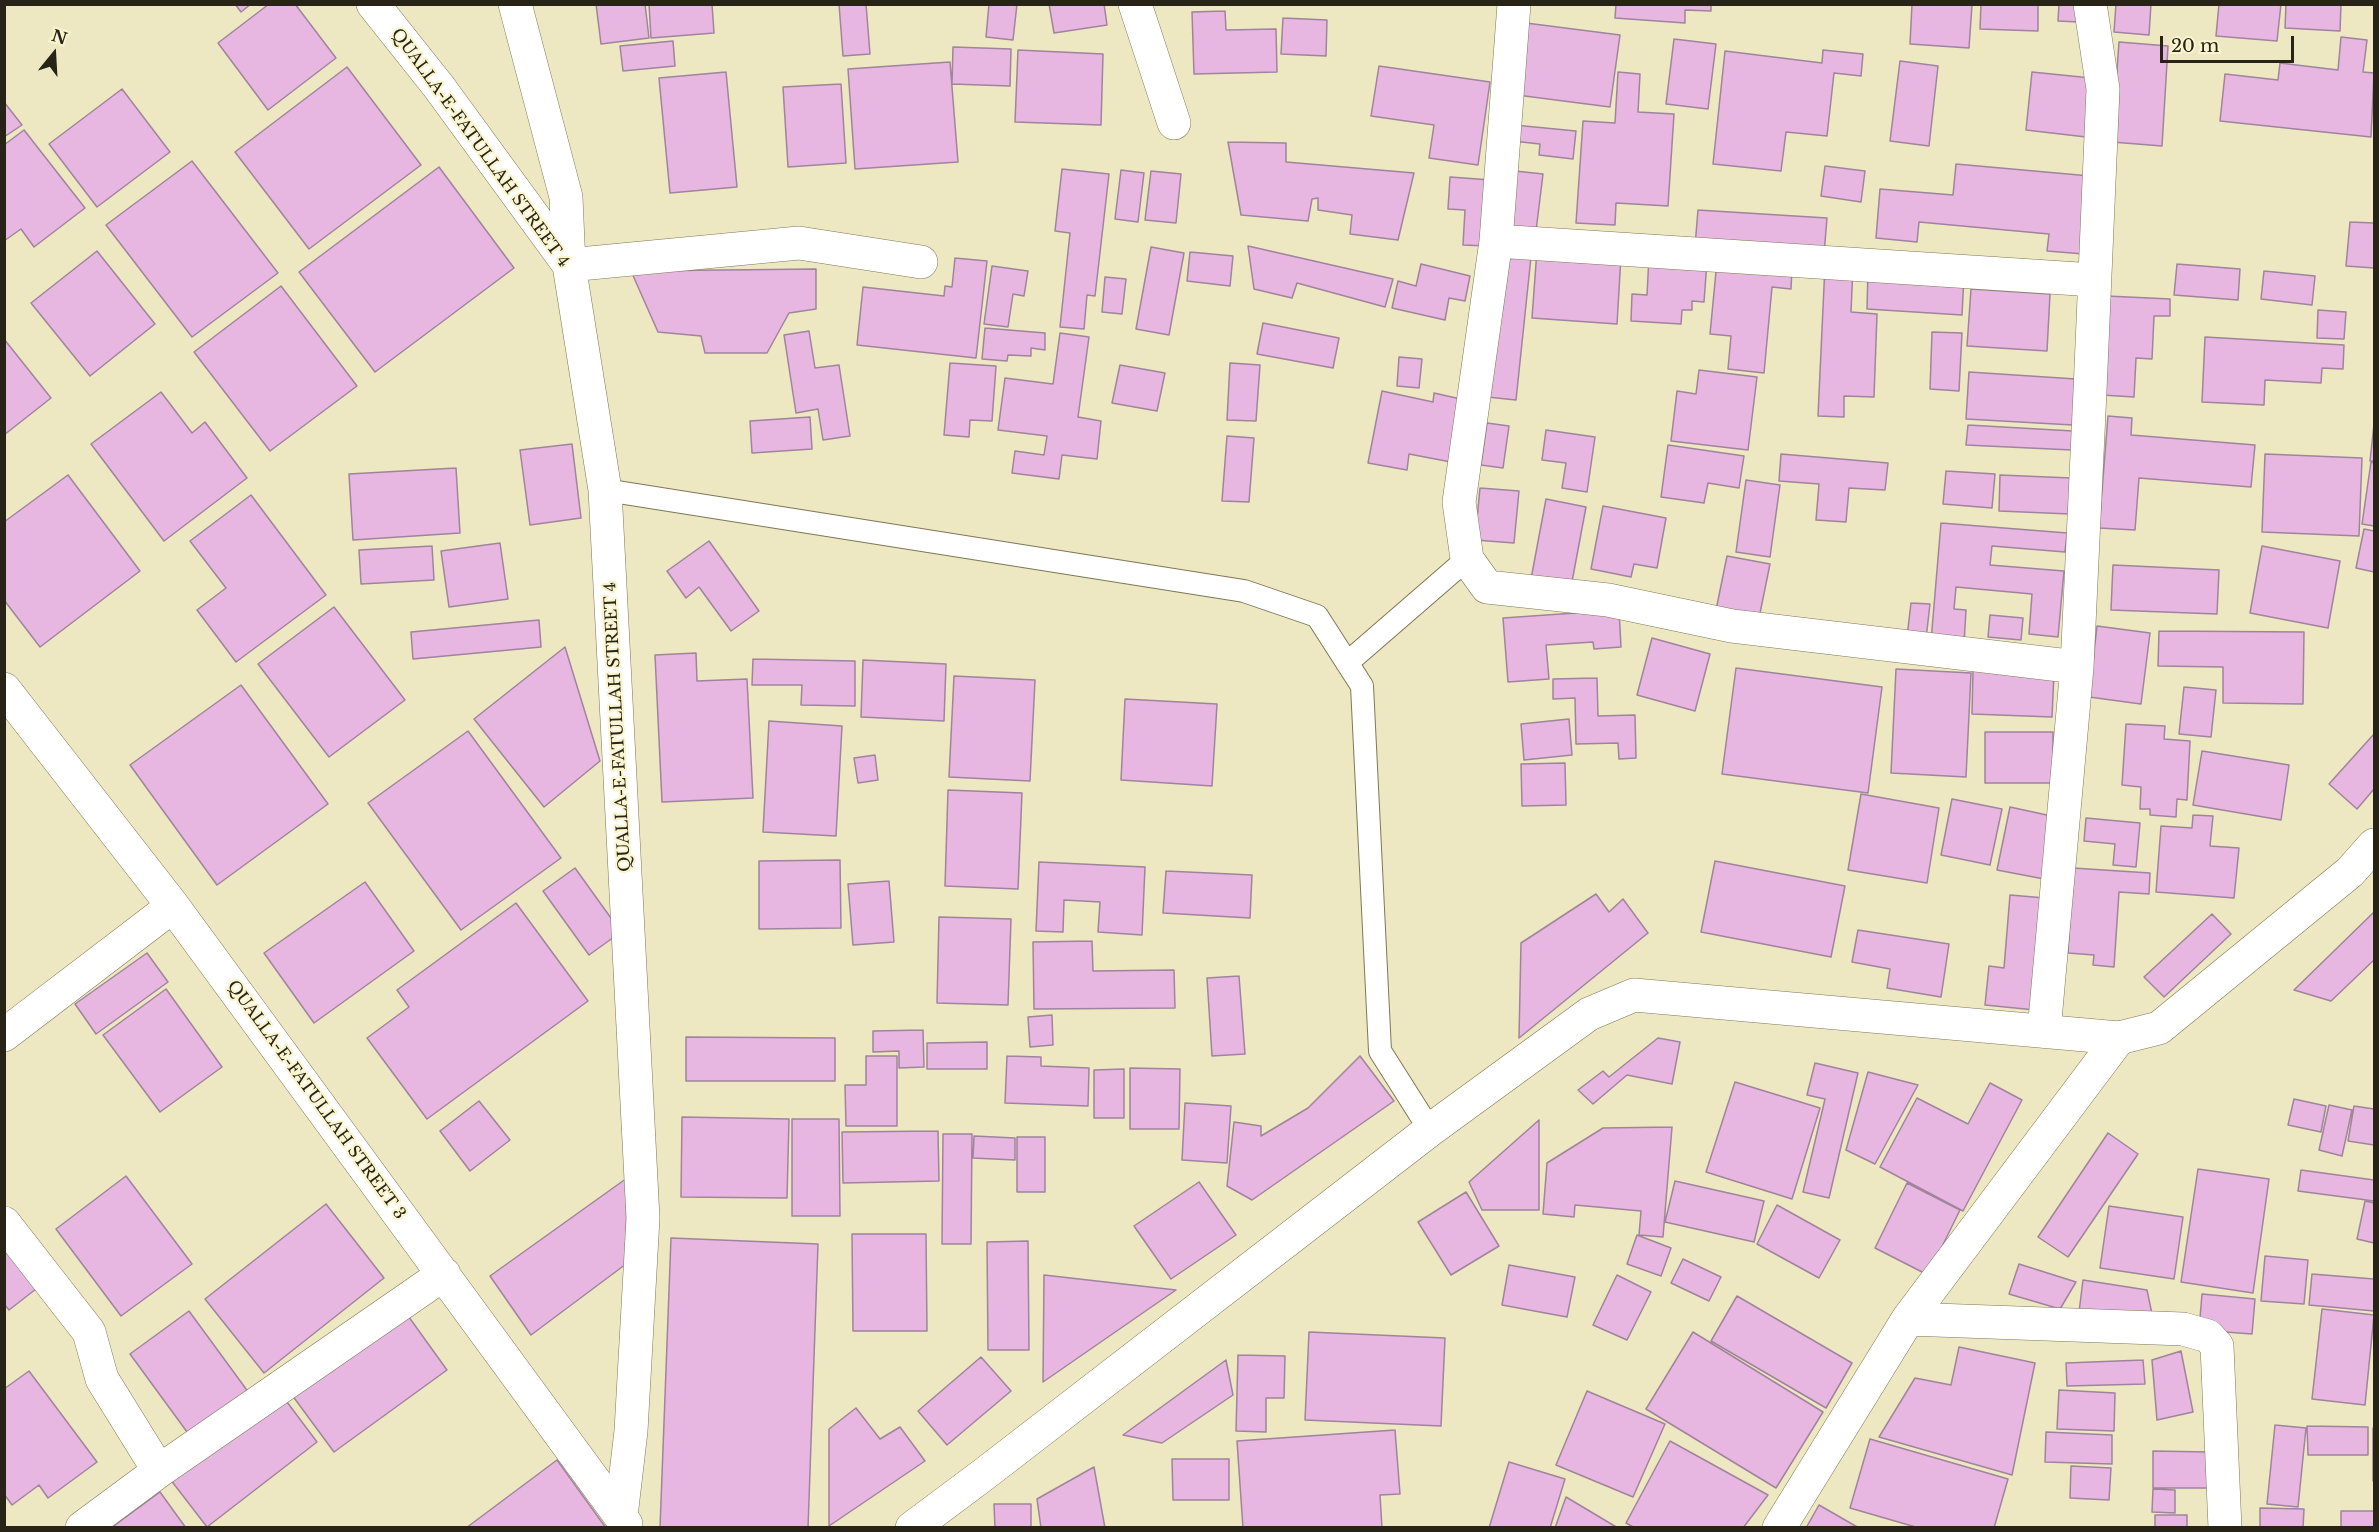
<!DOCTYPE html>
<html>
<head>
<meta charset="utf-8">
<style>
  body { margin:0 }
  #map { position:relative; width:2379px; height:1532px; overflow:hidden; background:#ede7c2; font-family:"Libre Baskerville",serif }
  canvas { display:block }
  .frame { position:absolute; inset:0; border:6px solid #272417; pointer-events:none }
  .north { position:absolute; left:24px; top:24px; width:60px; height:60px; -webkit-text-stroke:4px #faf4cf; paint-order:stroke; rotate:18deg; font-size:16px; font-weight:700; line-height:24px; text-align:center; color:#272417 }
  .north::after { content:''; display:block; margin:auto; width:21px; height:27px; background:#272417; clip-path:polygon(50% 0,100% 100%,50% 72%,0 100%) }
  .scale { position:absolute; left:2160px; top:36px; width:134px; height:27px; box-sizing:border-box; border:3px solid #272417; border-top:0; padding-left:8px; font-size:18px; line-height:21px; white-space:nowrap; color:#272417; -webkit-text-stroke:4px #faf4cf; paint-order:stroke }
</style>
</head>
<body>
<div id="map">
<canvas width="2379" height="1532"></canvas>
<div class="frame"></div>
<div class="north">N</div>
<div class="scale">20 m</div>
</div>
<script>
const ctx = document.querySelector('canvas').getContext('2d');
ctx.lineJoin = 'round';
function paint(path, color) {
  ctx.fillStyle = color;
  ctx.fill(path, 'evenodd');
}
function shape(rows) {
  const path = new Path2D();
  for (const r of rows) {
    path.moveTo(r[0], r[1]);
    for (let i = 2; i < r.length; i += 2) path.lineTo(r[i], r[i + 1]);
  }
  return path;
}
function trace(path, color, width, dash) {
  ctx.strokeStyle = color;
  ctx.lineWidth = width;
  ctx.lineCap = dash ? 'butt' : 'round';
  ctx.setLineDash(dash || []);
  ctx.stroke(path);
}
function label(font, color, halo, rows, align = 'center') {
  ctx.font = font + ' "Libre Baskerville",serif';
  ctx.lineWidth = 4.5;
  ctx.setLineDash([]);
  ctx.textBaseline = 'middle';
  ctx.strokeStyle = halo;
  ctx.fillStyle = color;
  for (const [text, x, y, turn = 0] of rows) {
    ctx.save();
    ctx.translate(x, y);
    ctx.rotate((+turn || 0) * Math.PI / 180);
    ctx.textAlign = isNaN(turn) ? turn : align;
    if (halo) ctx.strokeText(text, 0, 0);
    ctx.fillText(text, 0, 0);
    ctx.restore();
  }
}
const building = shape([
  [235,4,251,4,241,12,235,4],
  [269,4,295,4,336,58,268,110,218,43,269,4],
  [596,4,645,4,649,38,601,44,596,4],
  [649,4,712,4,714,33,651,38,649,4],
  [839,4,866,4,870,54,843,56,839,4],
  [989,4,1017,4,1013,40,986,37,989,4],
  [1049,4,1104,4,1107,25,1054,33,1049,4],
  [1616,4,1711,4,1711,11,1685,10,1685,23,1615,18,1616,4],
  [1912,4,1972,5,1969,48,1910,44,1912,4],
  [1981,4,2038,4,2038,31,1980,29,1981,4],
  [2059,4,2080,4,2079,22,2058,21,2059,4],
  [2116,4,2151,4,2149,35,2114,32,2116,4],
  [2219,4,2281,4,2277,41,2216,36,2219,4],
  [2286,4,2341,4,2340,31,2285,28,2286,4],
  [1225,11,1226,30,1276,29,1277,72,1194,74,1192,12,1225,11],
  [1283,18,1327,20,1326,56,1281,54,1283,18],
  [1526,23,1620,35,1610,107,1517,95,1526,23],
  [2341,37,2367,40,2363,72,2374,73,2371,137,2220,121,2225,74,2278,80,2280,63,2338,70,2341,37],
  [1674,39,1716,44,1708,109,1666,104,1674,39],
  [673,41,675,66,623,71,620,46,673,41],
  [2119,42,2168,46,2162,146,2112,142,2119,42],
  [953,47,1011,49,1010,86,952,84,953,47],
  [1018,50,1103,54,1101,125,1015,122,1018,50],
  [1823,50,1863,54,1861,76,1834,73,1827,136,1786,132,1781,171,1713,164,1725,51,1822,63,1823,50],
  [1900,61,1938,66,1929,146,1890,141,1900,61],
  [950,62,958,162,855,169,848,69,950,62],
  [1379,66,1490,82,1478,165,1429,158,1434,125,1371,116,1379,66],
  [347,67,421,165,309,249,235,152,347,67],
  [726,72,737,187,670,193,659,78,726,72],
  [1618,72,1640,74,1638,112,1674,114,1668,206,1616,203,1615,225,1576,223,1583,121,1615,123,1618,72],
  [2032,72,2091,78,2086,137,2026,130,2032,72],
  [841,84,846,163,788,167,783,87,841,84],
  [122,89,170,152,97,207,49,144,122,89],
  [4,102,22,125,4,137,4,102],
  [1514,125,1576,131,1573,159,1539,155,1540,144,1512,141,1514,125],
  [24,130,85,208,34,247,21,229,4,241,4,145,24,130],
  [1228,142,1286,143,1286,162,1414,173,1398,240,1350,234,1352,215,1318,210,1318,198,1312,199,1308,221,1241,215,1228,142],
  [192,161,278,273,192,337,106,225,192,161],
  [1956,164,2090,176,2084,254,2047,251,2049,234,1919,222,1917,242,1876,238,1880,189,1953,195,1956,164],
  [1825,166,1865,171,1861,202,1821,196,1825,166],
  [439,167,514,268,375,372,299,272,439,167],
  [1062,169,1109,174,1095,296,1087,295,1084,329,1060,327,1070,233,1055,231,1062,169],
  [1121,170,1144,173,1138,222,1115,219,1121,170],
  [1151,171,1181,174,1176,223,1145,220,1151,171],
  [1515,171,1543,174,1536,231,1509,227,1515,171],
  [1450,177,1491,180,1487,246,1463,245,1465,210,1448,209,1450,177],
  [1698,210,1827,218,1824,254,1695,246,1698,210],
  [2350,222,2374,223,2374,268,2346,266,2350,222],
  [1248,246,1393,279,1385,307,1297,283,1292,298,1254,289,1248,246],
  [1151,247,1184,253,1169,335,1136,329,1151,247],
  [1537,250,1621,256,1617,324,1532,318,1537,250],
  [97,251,155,324,90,376,31,303,97,251],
  [1190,252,1233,256,1230,286,1187,281,1190,252],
  [1502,254,1531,257,1516,400,1487,397,1502,254],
  [1649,257,1707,261,1704,302,1692,301,1692,310,1682,310,1681,324,1631,321,1632,294,1647,295,1649,257],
  [955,258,987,261,976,358,857,345,863,287,944,296,945,286,952,287,955,258],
  [1717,261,1792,268,1791,289,1772,287,1764,373,1728,369,1731,336,1710,334,1717,261],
  [1421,264,1470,276,1465,301,1449,298,1445,320,1392,308,1398,281,1416,286,1421,264],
  [2177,264,2240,269,2238,300,2174,295,2177,264],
  [1825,265,1853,266,1851,312,1877,314,1874,397,1844,396,1844,417,1818,416,1825,265],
  [992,266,1028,271,1024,296,1013,294,1008,327,984,324,992,266],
  [816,269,816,309,789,313,767,353,705,353,701,336,658,332,631,271,816,269],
  [1868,270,1964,276,1962,315,1867,309,1868,270],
  [2264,271,2315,276,2312,305,2261,299,2264,271],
  [1105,277,1126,279,1122,314,1102,312,1105,277],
  [281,286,357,386,270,451,194,352,281,286],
  [1971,289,2050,294,2047,351,1967,346,1971,289],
  [2107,296,2170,299,2170,316,2154,316,2152,359,2136,358,2134,397,2102,395,2107,296],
  [2318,310,2346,312,2344,339,2317,338,2318,310],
  [1263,323,1339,338,1333,368,1257,354,1263,323],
  [985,328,1045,333,1045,350,1031,348,1031,356,1008,355,1007,361,982,359,985,328],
  [809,331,815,368,839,365,850,436,823,440,818,409,796,413,784,335,809,331],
  [1932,332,1962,333,1959,391,1930,389,1932,332],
  [1060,333,1089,337,1078,417,1101,421,1097,459,1062,455,1059,479,1012,473,1015,451,1044,455,1047,436,998,430,1005,378,1053,384,1060,333],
  [2205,337,2344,345,2343,369,2322,368,2321,383,2265,380,2264,405,2202,402,2205,337],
  [4,339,51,398,4,435,4,339],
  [1399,357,1422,359,1419,388,1397,386,1399,357],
  [950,363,996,366,992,421,970,420,969,437,944,435,950,363],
  [1230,363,1260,365,1256,421,1227,420,1230,363],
  [1120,365,1165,373,1157,411,1112,403,1120,365],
  [1699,370,1757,377,1748,450,1671,441,1677,391,1696,394,1699,370],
  [1969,372,2076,379,2073,425,1966,419,1969,372],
  [1382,391,1433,402,1434,393,1465,400,1451,462,1409,454,1407,470,1368,463,1382,391],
  [161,392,192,433,205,422,247,478,164,541,91,444,161,392],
  [2108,416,2132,418,2131,435,2255,445,2251,487,2139,478,2135,530,2099,528,2108,416],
  [810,417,812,449,752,453,750,421,810,417],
  [1487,423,1509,426,1503,468,1481,465,1487,423],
  [2374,424,2374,461,2370,461,2374,424],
  [1968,425,2073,431,2072,450,1966,445,1968,425],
  [1546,430,1595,437,1587,492,1562,488,1566,463,1542,460,1546,430],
  [1227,436,1254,438,1249,502,1222,501,1227,436],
  [572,444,581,518,530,525,520,450,572,444],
  [1668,445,1744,456,1739,488,1708,483,1704,503,1661,497,1668,445],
  [1781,454,1888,463,1885,490,1849,488,1846,522,1816,520,1819,484,1779,481,1781,454],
  [2265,454,2362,458,2359,536,2262,532,2265,454],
  [2371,462,2374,463,2374,526,2362,524,2371,462],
  [456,468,460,533,353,540,349,474,456,468],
  [1946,471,1995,474,1992,508,1943,504,1946,471],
  [68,475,140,571,40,647,4,600,4,522,68,475],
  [2000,475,2071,478,2070,514,1999,511,2000,475],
  [1746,480,1780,485,1770,557,1736,552,1746,480],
  [1480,488,1519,491,1514,543,1475,540,1480,488],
  [251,495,326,595,236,662,197,610,226,588,190,541,251,495],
  [1546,499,1586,507,1571,587,1531,579,1546,499],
  [1603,506,1666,518,1657,568,1634,564,1631,577,1591,569,1603,506],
  [1941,523,2067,533,2065,552,1992,546,1990,565,2064,571,2058,637,2029,634,2032,594,1956,587,1954,609,1966,610,1964,644,1931,641,1941,523],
  [2364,529,2374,531,2374,572,2356,568,2364,529],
  [709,541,759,611,731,631,699,587,686,598,667,571,709,541],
  [500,543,508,599,449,607,441,551,500,543],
  [432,546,434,580,361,584,359,550,432,546],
  [2262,546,2340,561,2328,628,2250,613,2262,546],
  [1727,556,1770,564,1758,623,1715,615,1727,556],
  [2113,565,2219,570,2217,614,2111,610,2113,565],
  [1911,603,1930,604,1926,639,1907,637,1911,603],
  [334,607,405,700,329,757,258,664,334,607],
  [1619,610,1621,647,1594,649,1593,642,1546,645,1549,679,1508,682,1503,618,1619,610],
  [1990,615,2023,618,2021,640,1988,637,1990,615],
  [539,620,541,647,413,659,411,632,539,620],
  [2097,626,2150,633,2141,704,2089,697,2097,626],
  [2159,631,2304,632,2303,704,2223,703,2223,667,2158,666,2159,631],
  [1652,638,1710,654,1695,711,1637,695,1652,638],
  [565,647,600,761,544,807,474,719,565,647],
  [696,653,697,681,747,679,753,798,662,802,655,655,696,653],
  [753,659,855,661,855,706,801,705,802,685,752,685,753,659],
  [863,660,946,664,944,721,861,717,863,660],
  [1736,668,1882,687,1868,793,1722,774,1736,668],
  [1896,669,1971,673,1966,777,1891,773,1896,669],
  [1973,670,2054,673,2052,717,1972,714,1973,670],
  [954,676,1035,680,1030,781,949,777,954,676],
  [1597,678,1598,716,1635,715,1636,758,1619,759,1618,743,1576,744,1575,698,1553,699,1553,679,1597,678],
  [241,685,328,804,217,885,130,765,241,685],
  [2184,687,2216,690,2211,737,2179,734,2184,687],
  [1125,699,1217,704,1212,786,1121,780,1125,699],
  [1569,719,1572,755,1524,760,1521,724,1569,719],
  [769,721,842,726,836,836,763,832,769,721],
  [2126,724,2165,726,2164,739,2190,741,2187,800,2177,799,2176,817,2150,815,2150,809,2140,809,2141,787,2122,785,2126,724],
  [468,731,561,858,461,930,368,803,468,731],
  [1985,732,2053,732,2053,783,1985,783,1985,732],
  [2374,734,2374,789,2357,809,2329,784,2374,734],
  [2202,751,2289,765,2281,820,2193,805,2202,751],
  [875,755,878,780,858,783,854,758,875,755],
  [1565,763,1566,805,1522,806,1521,764,1565,763],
  [948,790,1022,793,1018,889,945,886,948,790],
  [1861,794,1939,808,1927,883,1848,870,1861,794],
  [1952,799,2002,809,1990,865,1941,855,1952,799],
  [2010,807,2056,817,2044,879,1997,870,2010,807],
  [2193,815,2213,816,2210,846,2239,848,2234,898,2156,892,2161,826,2192,828,2193,815],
  [2086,818,2140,823,2136,867,2113,865,2115,844,2084,841,2086,818],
  [840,860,841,928,759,929,759,861,840,860],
  [1715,861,1845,886,1831,957,1701,932,1715,861],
  [1039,862,1145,867,1142,935,1098,932,1100,902,1064,900,1063,932,1036,931,1039,862],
  [575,868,621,932,589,955,543,891,575,868],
  [2073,868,2150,873,2149,894,2119,892,2114,967,2093,965,2094,955,2068,953,2073,868],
  [1166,871,1252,875,1250,918,1163,913,1166,871],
  [889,881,894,942,853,945,848,884,889,881],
  [365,882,414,951,314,1023,264,953,365,882],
  [1596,894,1609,912,1623,899,1648,933,1519,1038,1521,943,1596,894],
  [2010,895,2045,898,2035,1010,1985,1005,1989,966,2004,968,2010,895],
  [516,903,588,1001,427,1119,367,1038,409,1007,397,990,516,903],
  [2374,912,2374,960,2331,1001,2294,990,2374,912],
  [2212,914,2231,934,2164,997,2144,977,2212,914],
  [939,917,1011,919,1008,1005,937,1003,939,917],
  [1858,930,1949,944,1941,997,1887,988,1890,969,1852,962,1858,930],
  [1092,941,1093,971,1174,970,1175,1008,1034,1009,1033,942,1092,941],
  [147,953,168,982,96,1034,75,1004,147,953],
  [1239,976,1245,1054,1212,1056,1207,978,1239,976],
  [166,989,222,1067,160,1112,103,1035,166,989],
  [1052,1015,1053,1045,1030,1047,1028,1017,1052,1015],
  [923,1030,924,1067,899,1068,899,1051,873,1052,873,1031,923,1030],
  [686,1037,835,1038,835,1081,686,1081,686,1037],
  [1658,1038,1680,1042,1672,1084,1627,1075,1593,1104,1578,1090,1603,1071,1609,1077,1658,1038],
  [987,1042,987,1069,927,1069,927,1043,987,1042],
  [866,1056,897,1056,897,1126,846,1126,845,1085,866,1085,866,1056],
  [1007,1056,1041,1057,1041,1066,1089,1068,1088,1106,1005,1103,1007,1056],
  [1360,1056,1394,1101,1252,1200,1227,1186,1234,1122,1261,1126,1261,1136,1308,1108,1360,1056],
  [1815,1063,1858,1073,1829,1198,1803,1192,1825,1099,1807,1095,1815,1063],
  [1130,1068,1180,1069,1179,1129,1130,1129,1130,1068],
  [1124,1069,1124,1118,1094,1118,1094,1070,1124,1069],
  [1868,1072,1918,1085,1875,1164,1846,1150,1868,1072],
  [1735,1082,1820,1108,1792,1199,1706,1172,1735,1082],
  [1990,1083,2022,1100,1963,1211,1880,1167,1917,1098,1968,1124,1990,1083],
  [2294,1099,2326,1106,2321,1132,2288,1125,2294,1099],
  [479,1101,510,1140,470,1171,440,1131,479,1101],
  [1185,1103,1231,1106,1227,1163,1182,1160,1185,1103],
  [2329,1105,2352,1110,2342,1156,2319,1150,2329,1105],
  [2354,1106,2374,1109,2374,1145,2348,1141,2354,1106],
  [682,1117,789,1119,787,1198,681,1197,682,1117],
  [792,1119,839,1119,840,1216,792,1216,792,1119],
  [1539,1120,1539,1210,1482,1210,1469,1182,1539,1120],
  [1672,1127,1663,1237,1639,1235,1641,1211,1575,1205,1574,1217,1543,1214,1547,1163,1603,1128,1672,1127],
  [938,1131,939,1181,843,1183,842,1132,938,1131],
  [2108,1133,2138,1154,2068,1257,2038,1237,2108,1133],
  [943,1134,972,1134,971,1244,942,1244,943,1134],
  [974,1136,1015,1138,1015,1160,973,1158,974,1136],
  [1017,1137,1045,1137,1045,1192,1017,1192,1017,1137],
  [2198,1169,2269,1179,2253,1293,2181,1282,2198,1169],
  [2301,1170,2374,1180,2374,1201,2298,1191,2301,1170],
  [126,1176,192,1264,121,1316,56,1229,126,1176],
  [627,1178,626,1264,531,1335,490,1276,627,1178],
  [1675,1181,1764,1201,1754,1242,1665,1222,1675,1181],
  [1199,1182,1236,1235,1171,1279,1134,1226,1199,1182],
  [1907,1183,1960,1210,1928,1275,1875,1248,1907,1183],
  [1466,1192,1499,1246,1451,1275,1418,1222,1466,1192],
  [2365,1201,2374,1203,2374,1243,2357,1239,2365,1201],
  [326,1204,384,1278,264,1373,205,1299,326,1204],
  [1777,1205,1840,1240,1819,1278,1757,1244,1777,1205],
  [2109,1206,2183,1217,2174,1279,2100,1268,2109,1206],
  [852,1234,926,1234,927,1331,853,1331,852,1234],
  [1637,1235,1671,1248,1661,1276,1627,1264,1637,1235],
  [671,1238,818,1244,808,1528,660,1528,671,1238],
  [1028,1241,1029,1350,988,1350,987,1242,1028,1241],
  [4,1248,36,1289,9,1310,4,1304,4,1248],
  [2265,1256,2308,1260,2304,1304,2261,1301,2265,1256],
  [1683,1259,1721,1277,1709,1301,1671,1283,1683,1259],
  [2019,1264,2076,1282,2060,1309,2009,1294,2019,1264],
  [1509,1265,1575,1277,1567,1317,1502,1305,1509,1265],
  [2312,1274,2374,1279,2374,1311,2309,1305,2312,1274],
  [1044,1275,1176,1290,1043,1382,1044,1275],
  [1617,1275,1651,1292,1627,1340,1593,1325,1617,1275],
  [2083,1280,2147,1290,2152,1314,2079,1312,2083,1280],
  [2202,1294,2255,1299,2252,1334,2199,1330,2202,1294],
  [1737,1296,1852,1363,1826,1408,1711,1341,1737,1296],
  [2322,1309,2374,1315,2365,1405,2312,1399,2322,1309],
  [189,1311,249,1393,190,1436,130,1354,189,1311],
  [406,1313,447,1370,334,1452,292,1395,406,1313],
  [1309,1332,1445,1338,1441,1426,1305,1420,1309,1332],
  [1693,1332,1823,1412,1776,1488,1646,1409,1693,1332],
  [1959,1347,2035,1363,2012,1475,1879,1437,1915,1378,1951,1385,1959,1347],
  [2181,1351,2193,1412,2157,1420,2152,1360,2181,1351],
  [1238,1355,1285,1356,1284,1398,1266,1398,1266,1432,1236,1431,1238,1355],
  [981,1357,1011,1391,947,1445,918,1411,981,1357],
  [1226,1360,1233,1395,1162,1443,1123,1435,1226,1360],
  [2143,1360,2145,1384,2067,1386,2066,1363,2143,1360],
  [29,1371,97,1462,48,1498,39,1485,12,1505,4,1494,4,1389,29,1371],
  [2059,1390,2115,1393,2114,1431,2057,1429,2059,1390],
  [1587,1391,1665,1424,1633,1497,1556,1465,1587,1391],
  [281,1394,317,1442,207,1527,170,1479,281,1394],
  [856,1408,880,1439,900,1427,925,1461,829,1526,829,1429,856,1408],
  [2275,1425,2306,1428,2298,1507,2267,1504,2275,1425],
  [2307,1426,2368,1427,2368,1455,2308,1455,2307,1426],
  [2373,1428,2374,1428,2374,1481,2373,1481,2373,1428],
  [1395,1430,1400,1494,1380,1495,1382,1528,1243,1528,1237,1441,1395,1430],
  [2046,1432,2112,1435,2112,1464,2045,1462,2046,1432],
  [1870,1439,2008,1479,1994,1528,1919,1528,1850,1508,1870,1439],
  [1670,1441,1768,1495,1743,1528,1635,1528,1626,1523,1670,1441],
  [2153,1451,2208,1452,2208,1488,2153,1488,2153,1451],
  [1172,1459,1229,1459,1229,1500,1173,1500,1172,1459],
  [557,1460,606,1528,466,1528,557,1460],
  [1509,1462,1565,1479,1550,1528,1489,1528,1509,1462],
  [2071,1466,2111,1468,2109,1500,2070,1498,2071,1466],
  [1094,1467,1105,1528,1041,1528,1037,1499,1094,1467],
  [2153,1489,2175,1490,2175,1513,2152,1512,2153,1489],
  [160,1492,186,1528,111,1528,160,1492],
  [1566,1497,1618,1528,1555,1528,1566,1497],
  [994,1504,1031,1504,1031,1528,995,1528,994,1504],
  [1819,1505,1859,1528,1806,1528,1819,1505],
  [2260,1508,2304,1509,2303,1528,2260,1528,2260,1508],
  [2341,1511,2374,1511,2374,1528,2341,1528,2341,1511],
  [2155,1515,2187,1515,2187,1528,2155,1528,2155,1515]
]);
paint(building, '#e7b7e2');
trace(building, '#9f849c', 1.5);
const service = shape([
  [605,490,1244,591,1317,616,1362,686,1380,1051,1430,1130],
  [1347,663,1467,559]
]);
const minor = shape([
  [373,4,439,87,569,265,605,490,643,1218,631,1431,621,1516],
  [515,4,566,197,569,265,799,243,921,262],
  [1135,4,1174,123],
  [1514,4,1496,241,1459,502,1467,559,1487,587,1608,600,1732,626,2077,667],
  [1496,241,2094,280],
  [4,689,173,906,626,1524],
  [2044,1031,2077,667,2090,391,2103,89,2090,4],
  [4,1035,173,906],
  [4,1223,89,1332,102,1379,159,1471,82,1528],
  [1908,1319,2183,1329,2208,1336,2217,1346,2225,1528],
  [159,1471,444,1274],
  [1779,1528,1908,1319,2119,1038]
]);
const tertiary = shape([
  [912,1528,983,1475,1430,1130,1589,1014,1634,995,2119,1038,2159,1028,2350,872,2374,845]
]);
trace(service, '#7e7857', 24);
trace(minor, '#7e7857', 34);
trace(tertiary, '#7e7857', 34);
trace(service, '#fff', 22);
trace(minor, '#fff', 33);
trace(tertiary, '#fff', 33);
label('16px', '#272417', '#faf4cf', [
  ["QUALLA-E-FATULLAH STREET 4",480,148,54],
  ["QUALLA-E-FATULLAH STREET 4",618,727,-93],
  ["QUALLA-E-FATULLAH STREET 3",316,1100,54]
]);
</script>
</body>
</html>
